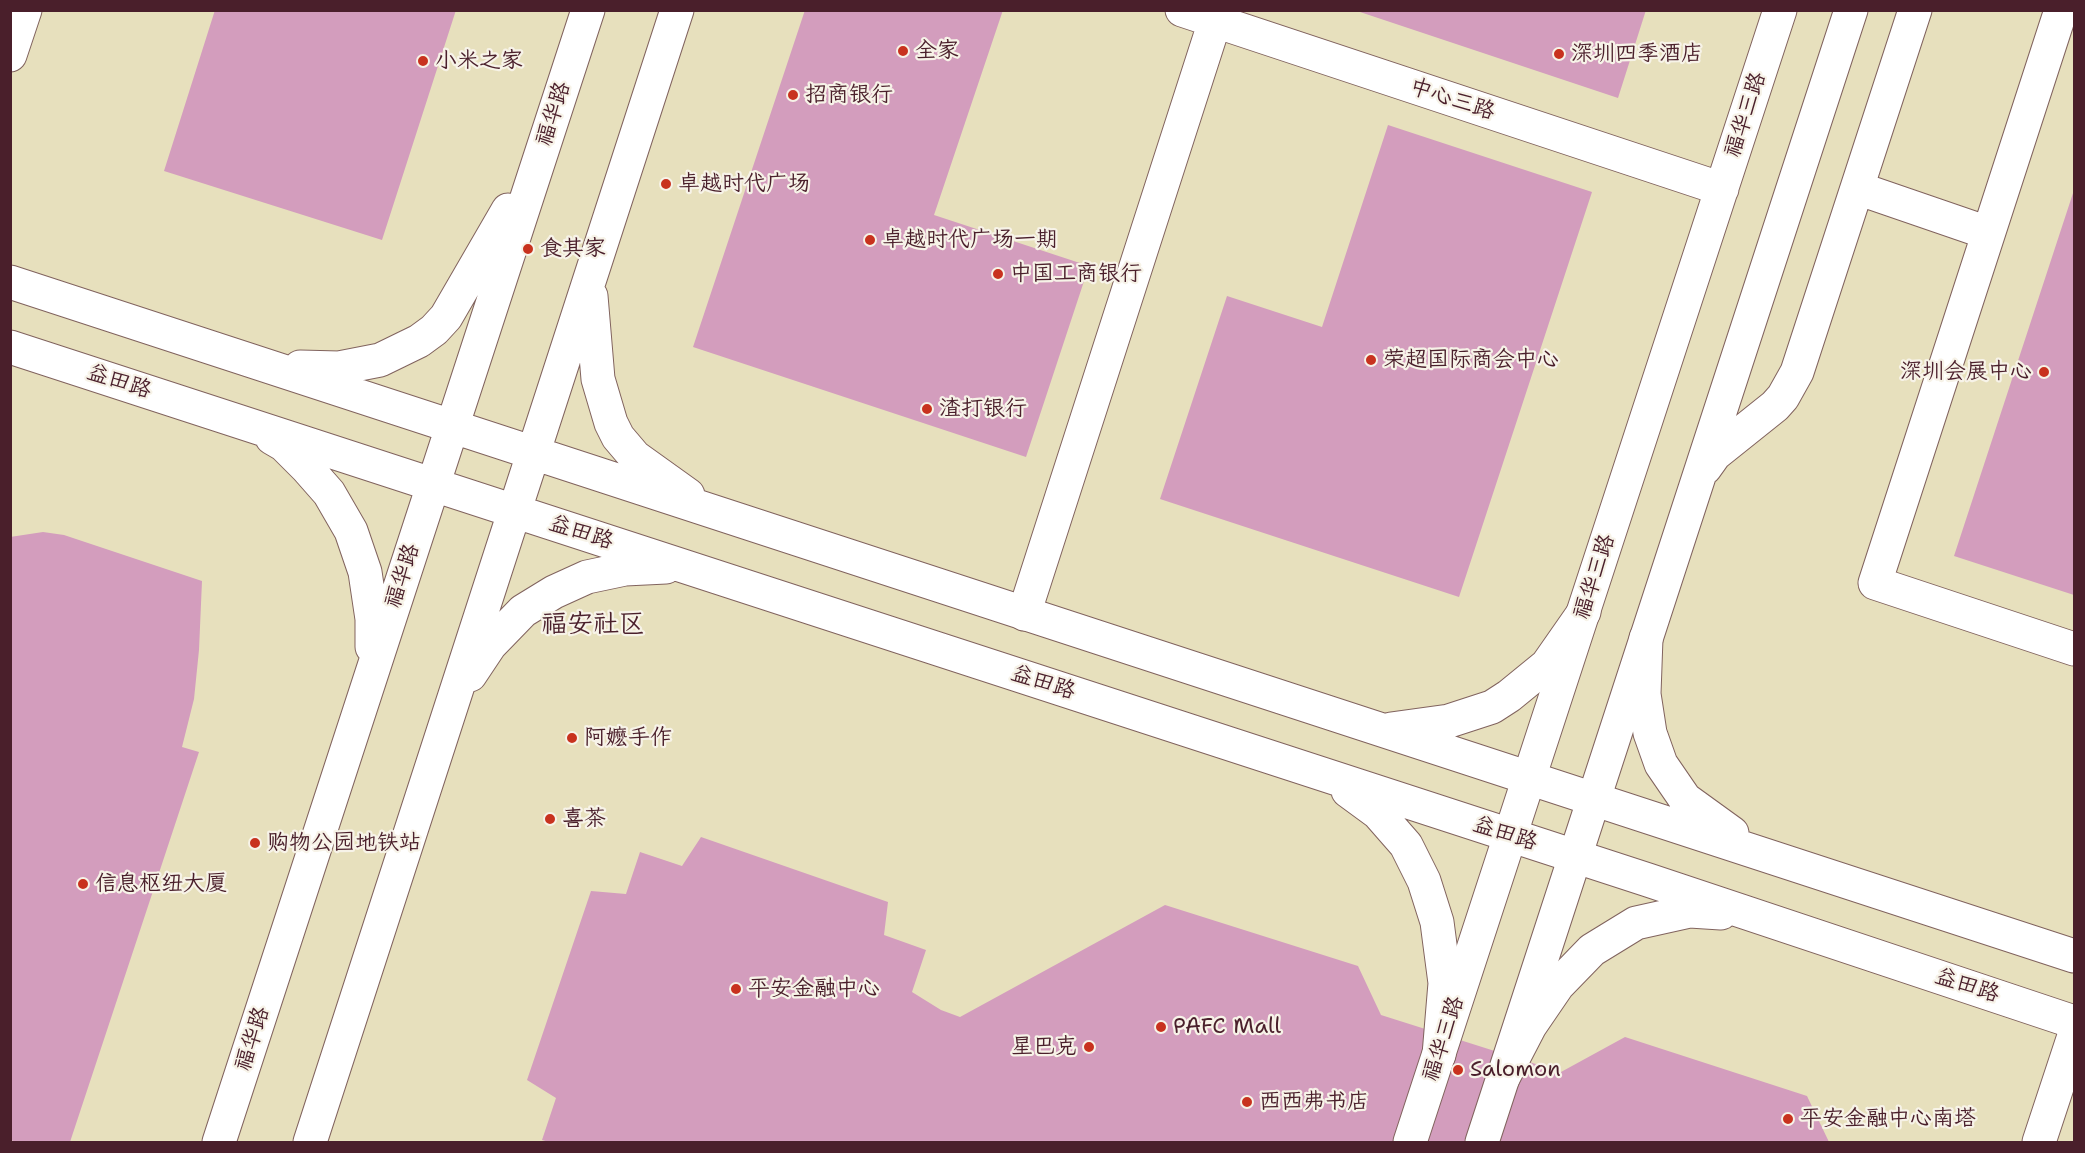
<!DOCTYPE html>
<html>
<head>
<meta charset="utf-8">
<style>
  body { margin:0 }
  #map { position:relative; width:2085px; height:1153px; overflow:hidden; background:#e7e0bd; font-family:"Shantell Sans",sans-serif }
  canvas { display:block }
  .frame { position:absolute; inset:0; border:12px solid #4a1f2b; pointer-events:none }
</style>
</head>
<body>
<div id="map">
<canvas width="2085" height="1153"></canvas>
<div class="frame"></div>
</div>
<script>
const ctx = document.querySelector('canvas').getContext('2d');
ctx.lineJoin = 'round';
function paint(path, color) {
  ctx.fillStyle = color;
  ctx.fill(path, 'evenodd');
}
function shape(rows) {
  const path = new Path2D();
  for (const r of rows) {
    path.moveTo(r[0], r[1]);
    for (let i = 2; i < r.length; i += 2) path.lineTo(r[i], r[i + 1]);
  }
  return path;
}
function trace(path, color, width, dash) {
  ctx.strokeStyle = color;
  ctx.lineWidth = width;
  ctx.lineCap = dash ? 'butt' : 'round';
  ctx.setLineDash(dash || []);
  ctx.stroke(path);
}
function label(font, color, halo, rows, align = 'center') {
  ctx.font = font + ' "Shantell Sans","LXGW WenKai TC",sans-serif';
  ctx.lineWidth = 4.5;
  ctx.setLineDash([]);
  ctx.textBaseline = 'middle';
  ctx.strokeStyle = halo;
  ctx.fillStyle = color;
  for (const [text, x, y, turn = 0] of rows) {
    ctx.save();
    ctx.translate(x, y);
    ctx.rotate((+turn || 0) * Math.PI / 180);
    ctx.textAlign = isNaN(turn) ? turn : align;
    if (halo) ctx.strokeText(text, 0, 0);
    ctx.fillText(text, 0, 0);
    ctx.restore();
  }
}
paint(shape([
  [215,10,456,10,382,240,164,171],
  [805,10,1003,10,934,215,1089,266,1026,457,693,347],
  [1354,10,1646,10,1618,98],
  [1388,125,1592,192,1459,597,1160,499,1227,296,1322,327],
  [2074,190,2074,595,1954,556],
  [43,532,64,535,202,581,199,650,194,699,182,747,199,752,70,1142,17,1142,10,1140,10,537],
  [701,837,888,902,884,935,926,950,912,992,941,1010,960,1017,1165,905,1358,966,1381,1015,1561,1072,1625,1037,1807,1096,1829,1142,549,1142,542,1140,556,1098,527,1080,591,891,626,894,640,852,682,866]
]), '#d39dbd');
const minor = shape([
  [1182,10,1722,189],
  [2061,10,1875,583,2074,649],
  [10,55,25,10],
  [1857,188,1988,233],
  [1705,468,1715,454,1775,406,1783,397,1797,372,1915,10],
  [1024,614,1215,21],
  [1410,1142,1780,10],
  [1482,1142,1851,10],
  [2039,1142,2074,1036]
]);
const major = shape([
  [10,282,2074,956],
  [591,296,598,379,611,423,618,437,635,457,688,495],
  [10,347,1648,880,2074,1022],
  [300,367,339,368,380,360,419,341,434,330,446,317,508,210],
  [272,438,284,445,307,468,329,493,351,531,365,572,372,619,372,647],
  [1646,638,1644,694,1650,733,1661,764,1685,799,1732,833],
  [470,675,490,645,523,611,554,592,587,577,625,569,666,567],
  [1391,729,1449,721,1492,707,1509,696,1547,665,1584,612],
  [1348,791,1378,813,1406,845,1424,881,1437,922,1445,983,1439,1055],
  [1503,1078,1530,1026,1558,985,1592,950,1636,923,1690,911,1721,913],
  [219,1142,588,10],
  [310,1142,677,10]
]);
trace(minor, '#81635e', 35);
trace(major, '#81635e', 35);
trace(minor, '#fff', 33);
trace(major, '#fff', 33);
for (const [x, y, r, color] of [
  [903,51,6,"#c8321e"],
  [1559,54,6,"#c8321e"],
  [423,61,6,"#c8321e"],
  [793,95,6,"#c8321e"],
  [666,184,6,"#c8321e"],
  [870,240,6,"#c8321e"],
  [528,249,6,"#c8321e"],
  [998,274,6,"#c8321e"],
  [1371,360,6,"#c8321e"],
  [2044,372,6,"#c8321e"],
  [927,409,6,"#c8321e"],
  [572,738,6,"#c8321e"],
  [550,819,6,"#c8321e"],
  [255,843,6,"#c8321e"],
  [83,884,6,"#c8321e"],
  [736,989,6,"#c8321e"],
  [1161,1027,6,"#c8321e"],
  [1089,1047,6,"#c8321e"],
  [1458,1070,6,"#c8321e"],
  [1247,1102,6,"#c8321e"],
  [1788,1119,6,"#c8321e"]
]) {
  const dot = new Path2D();
  dot.arc(x, y, r, 0, 2 * Math.PI);
  ctx.fillStyle = color;
  ctx.fill(dot);
  trace(dot, '#f7f3e8', 2);
}
label('22px', '#4a1f2b', '#f7f3e8', [
  ["全家",915,51],
  ["深圳四季酒店",1571,54],
  ["小米之家",435,61],
  ["招商银行",805,95],
  ["卓越时代广场",678,184],
  ["卓越时代广场一期",882,240],
  ["食其家",540,249],
  ["中国工商银行",1010,274],
  ["荣超国际商会中心",1383,360],
  ["深圳会展中心",2032,372,"right"],
  ["渣打银行",939,409],
  ["阿嬷手作",584,738],
  ["喜茶",562,819],
  ["购物公园地铁站",267,843],
  ["信息枢纽大厦",95,884],
  ["平安金融中心",748,989],
  ["PAFC Mall",1173,1027],
  ["星巴克",1077,1047,"right"],
  ["Salomon",1470,1070],
  ["西西弗书店",1259,1102],
  ["平安金融中心南塔",1800,1119]
], 'left');
label('22px', '#4a1f2b', '#f7f3e8', [
  ["中心三路",1452,100,18],
  ["福华路",554,114,-72],
  ["福华三路",1746,115,-72],
  ["益田路",119,382,18],
  ["益田路",581,533,18],
  ["福华路",403,576,-72],
  ["福华三路",1595,577,-72],
  ["益田路",1043,683,18],
  ["益田路",1505,834,18],
  ["益田路",1967,986,18],
  ["福华路",253,1039,-72],
  ["福华三路",1444,1039,-72]
]);
label('26px', '#4a1f2b', '#f7f3e8', [
  ["福安社区",593,625]
]);
</script>
</body>
</html>
